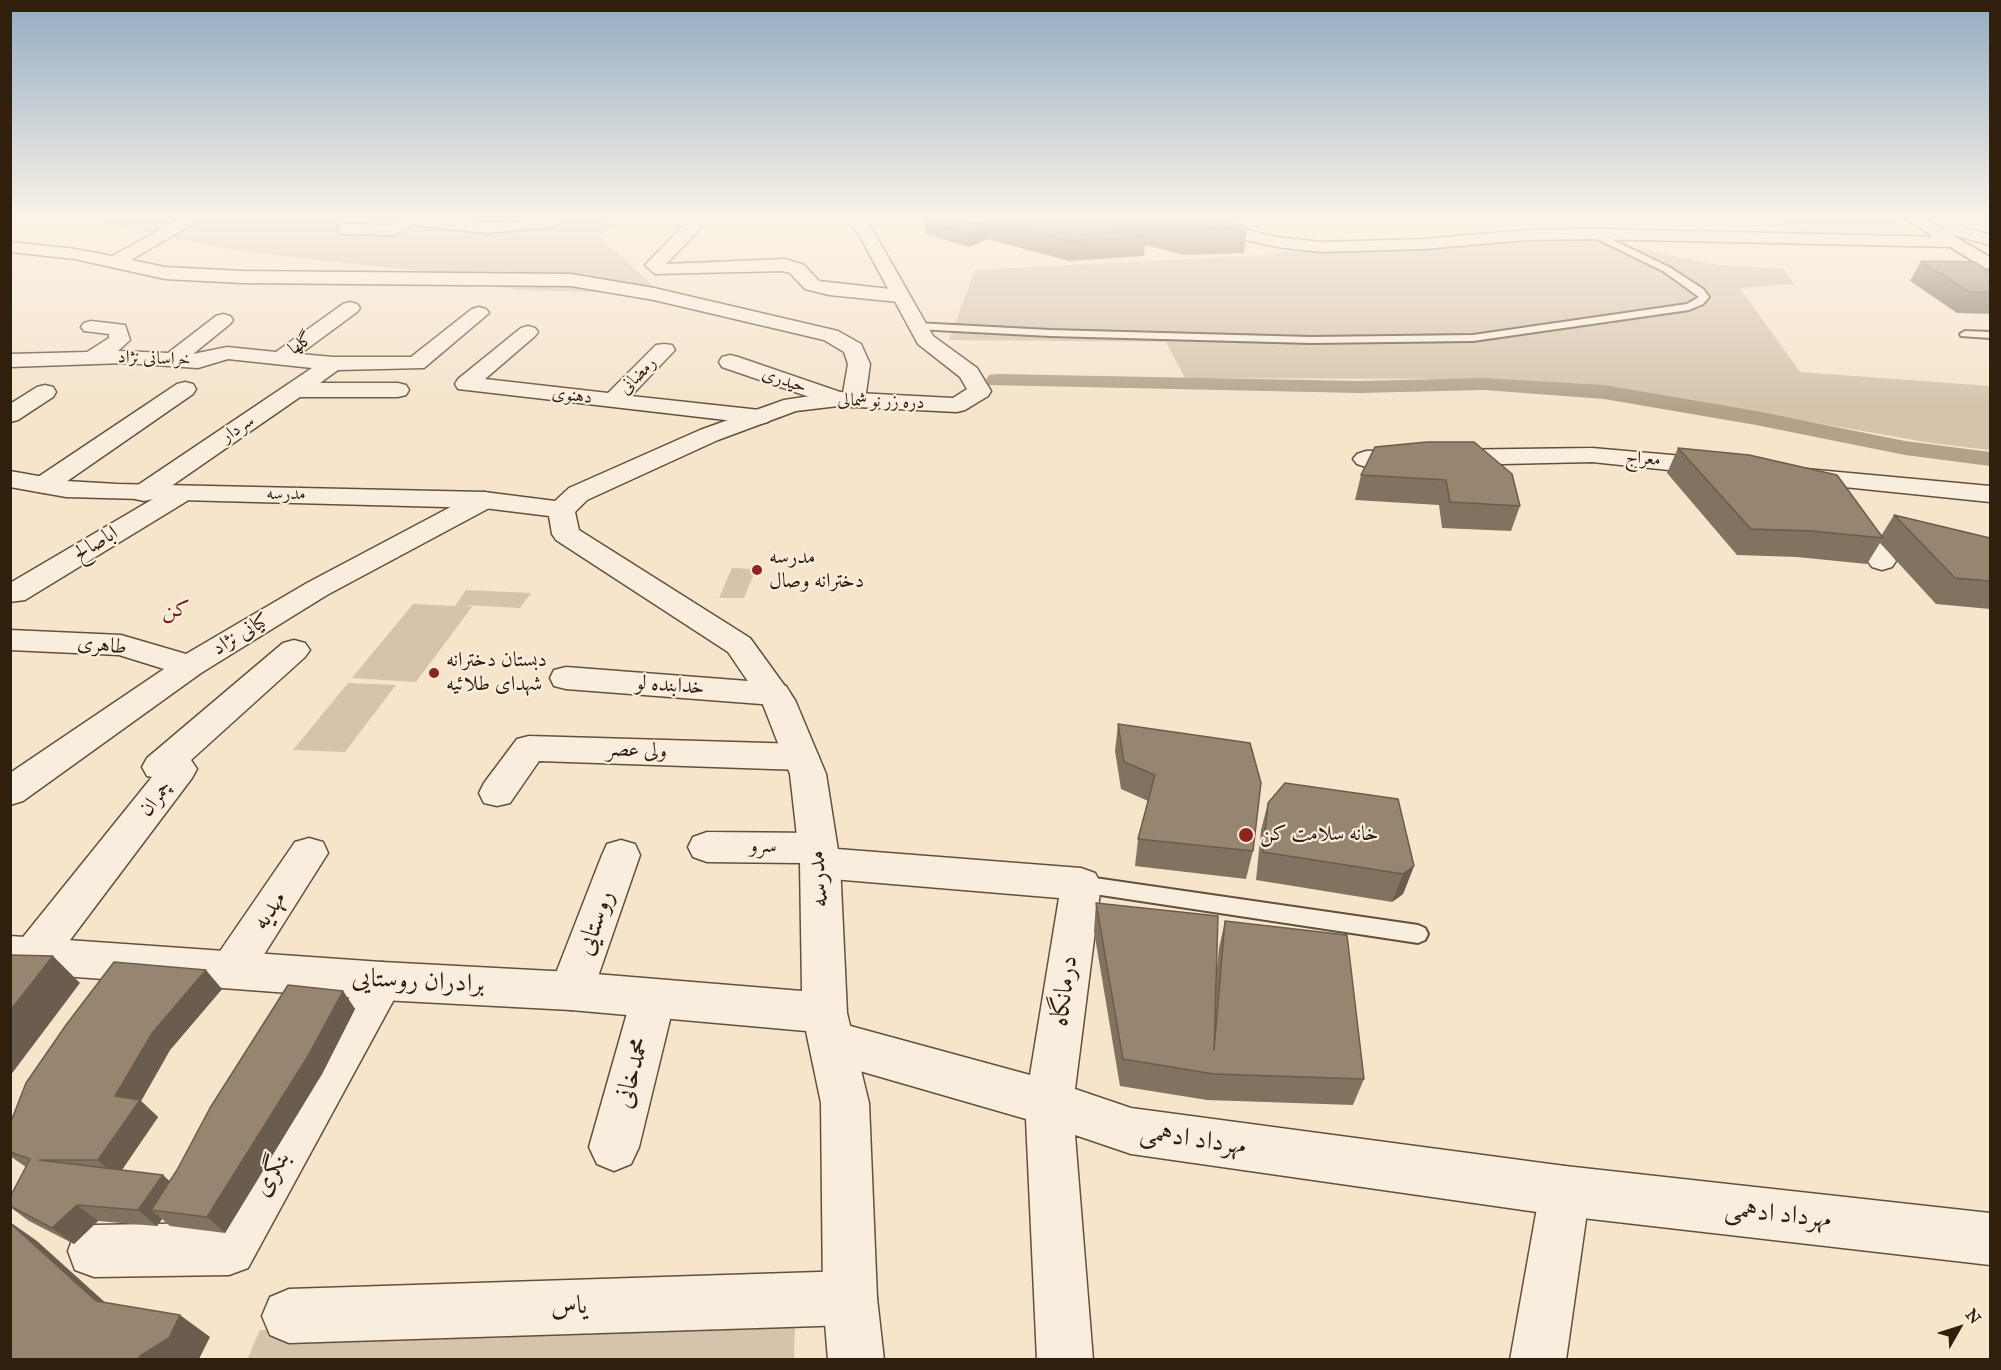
<!DOCTYPE html>
<html>
<head>
<meta charset="utf-8">
<style>
  body { margin:0 }
  #map { position:relative; width:2001px; height:1370px; overflow:hidden; background:#f6e4cb; font-family:"IM FELL Great Primer",serif }
  canvas { display:block }
  .frame { position:absolute; inset:0; border:12px solid #311f0d; pointer-events:none }
  .north { position:absolute; left:1929px; top:1298px; width:60px; height:60px; -webkit-text-stroke:4px #f9eddd; paint-order:stroke; rotate:51deg; font-size:16px; font-weight:700; line-height:24px; text-align:center; color:#311f0d }
  .north::after { content:''; display:block; margin:auto; width:21px; height:27px; background:#311f0d; clip-path:polygon(50% 0,100% 100%,50% 72%,0 100%) }
</style>
</head>
<body>
<div id="map">
<canvas width="2001" height="1370"></canvas>
<div class="frame"></div>
<div class="north">N</div>
</div>
<script>
const ctx = document.querySelector('canvas').getContext('2d');
ctx.lineJoin = 'round';
function paint(path, color) {
  ctx.fillStyle = color;
  ctx.fill(path, 'evenodd');
}
function shape(rows) {
  const path = new Path2D();
  for (const r of rows) {
    path.moveTo(r[0], r[1]);
    for (let i = 2; i < r.length; i += 2) path.lineTo(r[i], r[i + 1]);
  }
  return path;
}
function trace(path, color, width, dash) {
  ctx.strokeStyle = color;
  ctx.lineWidth = width;
  ctx.lineCap = dash ? 'butt' : 'round';
  ctx.setLineDash(dash || []);
  ctx.stroke(path);
}
function label(font, color, halo, rows, align = 'center') {
  ctx.font = font + ' "IM FELL Great Primer",Amiri,serif';
  ctx.lineWidth = 4.5;
  ctx.setLineDash([]);
  ctx.textBaseline = 'middle';
  ctx.strokeStyle = halo;
  ctx.fillStyle = color;
  for (const [text, x, y, turn = 0] of rows) {
    ctx.save();
    ctx.translate(x, y);
    ctx.rotate((+turn || 0) * Math.PI / 180);
    ctx.textAlign = isNaN(turn) ? turn : align;
    if (halo) ctx.strokeText(text, 0, 0);
    ctx.fillText(text, 0, 0);
    ctx.restore();
  }
}
paint(shape([
  [81,219,620,219,599,236,662,294,518,290,420,271,237,251],
  [1781,219,1895,219,1912,229,1797,232],
  [1568,239,1614,244,1718,265,1784,269,1794,284,1740,288,1800,372,1990,386,1990,450,1931,443,1629,390,1444,379,1185,378,1166,342,949,340,975,270,1268,255,1286,251,1445,248],
  [732,568,756,569,744,598,719,598],
  [466,590,531,593,520,608,465,605,472,607,416,682,352,678,413,604,455,606],
  [348,683,396,685,345,752,293,750],
  [795,1323,794,1359,247,1360,260,1330]
]), '#d5c3ab');
paint(shape([
  [997,374,1359,381,1484,378,1604,385,1756,411,1905,441,1990,452,1990,466,1905,455,1756,425,1604,399,1484,390,1359,393,989,385,986,380,989,375,997,374]
]), '#b3a18a');
const service = shape([
  [1594,231,1669,267,1703,289,1709,297,1703,304,1689,310,1473,341,1311,343,1050,336,916,329,911,326,916,323,1050,330,1311,337,1473,335,1687,304,1699,297,1663,271,1591,236,1591,232,1594,231],
  [1965,331,1990,332,1990,338,1961,336,1960,334,1965,331],
  [1081,876,1418,925,1425,928,1428,934,1425,940,1418,943,1081,892,1074,890,1071,884,1074,878,1081,876]
]);
const minor = shape([
  [180,219,201,219,131,260,165,267,242,271,571,274,654,288,838,331,861,344,870,364,865,400,861,405,853,407,830,404,722,367,719,362,722,357,730,355,738,357,843,393,848,364,844,352,824,340,654,300,571,286,242,283,165,279,75,259,10,252,10,242,75,249,112,256,180,219],
  [400,219,451,219,487,223,558,219,560,222,552,227,487,233,413,225,394,235,346,234,340,233,337,229,340,225,346,224,391,225,400,219],
  [604,219,698,219,701,227,698,231,666,264,785,259,804,265,819,281,899,290,906,292,909,296,906,300,899,302,829,295,805,289,790,273,783,271,655,274,645,265,684,225,612,225,606,224,604,219],
  [1168,219,1199,219,1277,237,1321,242,1424,239,1527,230,1594,229,1953,237,1959,238,1962,242,1959,246,1953,247,1594,239,1527,240,1424,249,1321,252,1277,247,1170,223,1168,219],
  [1952,224,1990,235,1990,245,1946,233,1943,229,1946,225,1952,224],
  [350,302,357,304,360,308,357,312,300,354,333,357,411,357,472,309,479,307,486,309,489,313,424,368,338,370,320,383,398,383,406,385,409,390,406,395,398,397,300,397,154,498,169,489,178,487,187,489,191,495,187,501,25,600,10,602,10,583,153,499,144,501,135,499,131,493,135,487,312,368,228,359,198,368,125,363,10,367,10,354,87,352,109,338,109,334,84,331,81,327,84,323,91,321,125,325,130,340,118,351,168,353,216,316,223,314,230,316,233,320,230,324,193,354,227,347,276,352,343,304,350,302],
  [528,326,535,328,538,332,535,336,485,379,608,393,656,345,664,344,672,345,675,350,631,396,760,410,768,412,772,417,768,422,760,424,458,389,455,384,458,379,521,328,528,326],
  [185,382,193,384,196,389,193,394,53,491,44,493,35,491,31,485,35,479,177,384,185,382],
  [45,385,53,387,56,392,53,397,18,420,10,422,10,404,37,387,45,385],
  [1592,448,1717,459,1726,462,1730,467,1726,472,1717,475,1592,462,1366,467,1357,464,1353,459,1357,454,1366,451,1592,448],
  [1795,468,1990,486,1990,502,1786,481,1782,476,1786,471,1795,468],
  [484,492,493,494,497,500,493,506,327,595,201,673,23,801,10,805,10,773,164,669,119,655,10,650,10,630,121,635,186,654,307,583,475,494,484,492],
  [1848,506,1858,508,1892,555,1896,561,1892,567,1882,570,1872,567,1834,514,1838,508,1848,506],
  [294,640,305,643,310,650,305,657,191,760,197,769,192,778,49,968,34,973,19,968,13,955,19,942,152,777,147,776,142,767,147,758,283,643,294,640],
  [566,667,774,683,786,686,791,694,786,702,774,705,566,689,554,686,550,678,554,670,566,667],
  [529,736,801,744,814,748,819,757,814,766,801,770,539,761,510,803,497,806,484,803,479,793,484,783,517,739,529,736],
  [707,832,818,833,832,837,837,849,1081,868,1095,873,1101,884,1075,1089,1131,1108,1565,1166,1990,1213,1990,1265,1565,1216,1131,1154,1075,1135,1093,1360,1037,1360,1026,1119,832,1063,816,1057,809,1042,816,1027,832,1021,1030,1075,1059,898,820,878,806,874,801,863,707,862,693,857,688,847,693,837,707,832],
  [309,838,323,842,328,853,246,983,231,988,216,983,210,970,216,957,295,842,309,838],
  [621,840,635,844,640,855,593,991,586,1004,571,1010,556,1004,549,991,602,855,607,844,621,840],
  [382,962,397,968,404,981,248,1268,229,1275,94,1277,75,1270,68,1251,75,1232,94,1225,215,1223,367,968,382,962],
  [653,980,669,985,675,999,639,1147,631,1164,614,1171,597,1164,589,1147,631,999,637,985,653,980],
  [850,1271,869,1279,877,1298,869,1317,850,1325,289,1343,270,1335,262,1316,270,1297,289,1289,850,1271]
]);
const tertiary = shape([
  [845,219,863,219,871,227,933,336,977,368,991,391,988,396,965,410,957,412,838,406,796,411,718,440,587,500,575,512,579,530,750,638,795,700,826,774,840,863,847,1013,869,1103,877,1298,884,1360,828,1360,823,1298,821,1103,806,1031,571,1010,382,1000,10,972,10,936,382,962,571,972,802,991,800,863,790,774,762,702,728,652,556,540,552,534,549,516,484,508,66,497,10,487,10,471,66,481,117,484,484,492,555,501,569,488,700,430,784,400,838,392,953,398,967,389,960,377,918,344,858,233,845,219],
  [1565,1166,1583,1173,1590,1191,1566,1360,1510,1360,1540,1191,1547,1173,1565,1166]
]);
const secondary = shape([
  [1905,219,1925,219,1990,257,1990,269,1984,268,1905,219]
]);
trace(service, '#62503c', 4);
trace(minor, '#62503c', 3);
trace(tertiary, '#62503c', 3);
trace(secondary, '#311f0d', 3);
paint(service, '#f9eddd');
paint(minor, '#f9eddd');
paint(tertiary, '#f9eddd');
paint(secondary, '#f9eddd');
paint(shape([
  [930,219,974,219,969,221,978,224,978,219,1227,219,1247,227,1244,253,1184,255,1145,245,1144,256,1069,261,987,239,969,247,925,234,925,221],
  [1410,219,1436,219,1432,220],
  [1921,261,1990,272,1990,314,1957,313,1910,281],
  [1375,447,1520,506,1511,531,1442,528,1439,505,1355,500,1361,475],
  [1678,448,1881,536,1894,515,1990,538,1990,609,1936,604,1880,543,1867,564,1797,557,1737,555,1667,473],
  [1118,724,1253,851,1246,879,1135,866,1138,839,1148,801,1121,789,1115,751],
  [1268,803,1414,866,1403,894,1392,902,1256,880,1261,830],
  [1096,903,1216,978,1219,948,1225,921,1364,1079,1353,1105,1207,1100,1120,1086,1094,931],
  [222,989,170,1050,141,1101,158,1117,122,1170,170,1181,343,991,355,1009,322,1074,225,1233,170,1226,162,1219,157,1226,98,1221,74,1244,29,1221,10,1207,10,1197,26,1167,23,1165,10,1156,10,1124]
]), '#827260');
paint(shape([
  [987,226,987,239,969,247,968,233],
  [1414,866,1403,894,1392,902,1403,874],
  [53,956,80,983,10,1076,10,1011],
  [206,970,222,989,170,1050,141,1101,158,1117,117,1177,98,1160,115,1096,153,1032],
  [343,991,355,1009,322,1074,225,1233,207,1217],
  [163,1175,181,1192,151,1210,162,1219,157,1226,138,1210],
  [77,1205,98,1221,74,1244,52,1228],
  [10,1222,37,1241,128,1323,96,1301,10,1223],
  [180,1315,210,1337,199,1359,138,1359,140,1356]
]), '#6a5d4e');
const building = shape([
  [930,219,961,219,987,226,968,233,925,221,930,219],
  [985,219,1078,219,1146,236,1070,241,985,219],
  [1146,219,1227,219,1247,227,1187,229,1146,219],
  [1921,261,1975,262,1990,272,1990,292,1969,292,1921,261],
  [1427,442,1474,442,1512,474,1520,506,1450,502,1446,480,1361,475,1375,447,1427,442],
  [1678,448,1749,455,1837,475,1883,538,1812,531,1751,529,1678,448],
  [1894,515,1990,538,1990,581,1955,578,1894,515],
  [1118,724,1250,743,1261,783,1253,851,1138,839,1155,775,1124,762,1118,724],
  [1285,783,1398,799,1414,866,1403,874,1263,852,1268,803,1285,783],
  [1096,903,1218,916,1214,1050,1225,921,1347,935,1364,1079,1214,1074,1123,1059,1096,903],
  [10,955,53,956,10,1011,10,955],
  [114,962,206,970,153,1032,115,1096,140,1100,98,1160,39,1160,163,1175,138,1210,77,1205,52,1228,10,1206,10,1197,30,1159,10,1152,10,1124,26,1083,66,1025,114,962],
  [288,985,343,991,308,1056,207,1217,151,1210,177,1170,210,1108,288,985],
  [10,1223,96,1301,180,1315,169,1338,140,1356,138,1359,10,1359,10,1223]
]);
paint(building, '#978570');
trace(building, '#6a5d4e', 1.5);
const sky = ctx.createLinearGradient(0, 0, 0, 411);
sky.addColorStop(0, '#93acc2');
sky.addColorStop(0.53, '#fbf3e8');
sky.addColorStop(1, '#fbf3e800');
ctx.fillStyle = sky;
ctx.fillRect(0, 0, 2001, 411);
for (const [x, y, r, color] of [
  [757,570,6,"#8f2418"],
  [434,673,6,"#8f2418"],
  [1246,835,8,"#8f2418"]
]) {
  const dot = new Path2D();
  dot.arc(x, y, r, 0, 2 * Math.PI);
  ctx.fillStyle = color;
  ctx.fill(dot);
  trace(dot, '#f9eddd', 2);
}
label('18px', '#311f0d', '#f9eddd', [
  ["گلها",301,344,-36],
  ["خراسانی نژاد",154,359,2],
  ["رمضانی",638,376,-45],
  ["حیدری",784,381,19],
  ["دهنوی",572,396,7],
  ["دره زر نو شمالی",881,402,2],
  ["سردار",238,429,-34],
  ["معراج",1643,459,5],
  ["مدرسه",286,495]
]);
label('21px', '#311f0d', '#f9eddd', [
  ["اباصالح",96,544,-31],
  ["کیانی نژاد",241,635,-31],
  ["طاهری",102,646,6],
  ["خدابنده لو",670,686,4],
  ["ولی عصر",637,751,2],
  ["چمران",156,799,-52],
  ["سرو",763,847]
]);
label('21px', '#311f0d', '#f9eddd', [
  ["مدرسه",769,558],
  ["دخترانه وصال",769,582],
  ["دبستان دخترانه",446,661],
  ["شهدای طلائیه",446,685],
  ["خانه سلامت کن",1260,835]
], 'left');
label('22px', '#7a1f14', '#f9eddd', [
  ["کن",176,611]
]);
label('26px', '#311f0d', '#f9eddd', [
  ["مدرسه",819,879,-94],
  ["مهدیه",270,911,-56],
  ["روستایی",596,923,-70],
  ["برادران روستایی",418,982,3],
  ["درمانگاه",1065,991,-82],
  ["محمدخانی",633,1073,-75],
  ["مهرداد ادهمی",1193,1140,8],
  ["بنگری",272,1174,-60],
  ["مهرداد ادهمی",1778,1215,6],
  ["یاس",569,1307,-2]
]);
</script>
</body>
</html>
